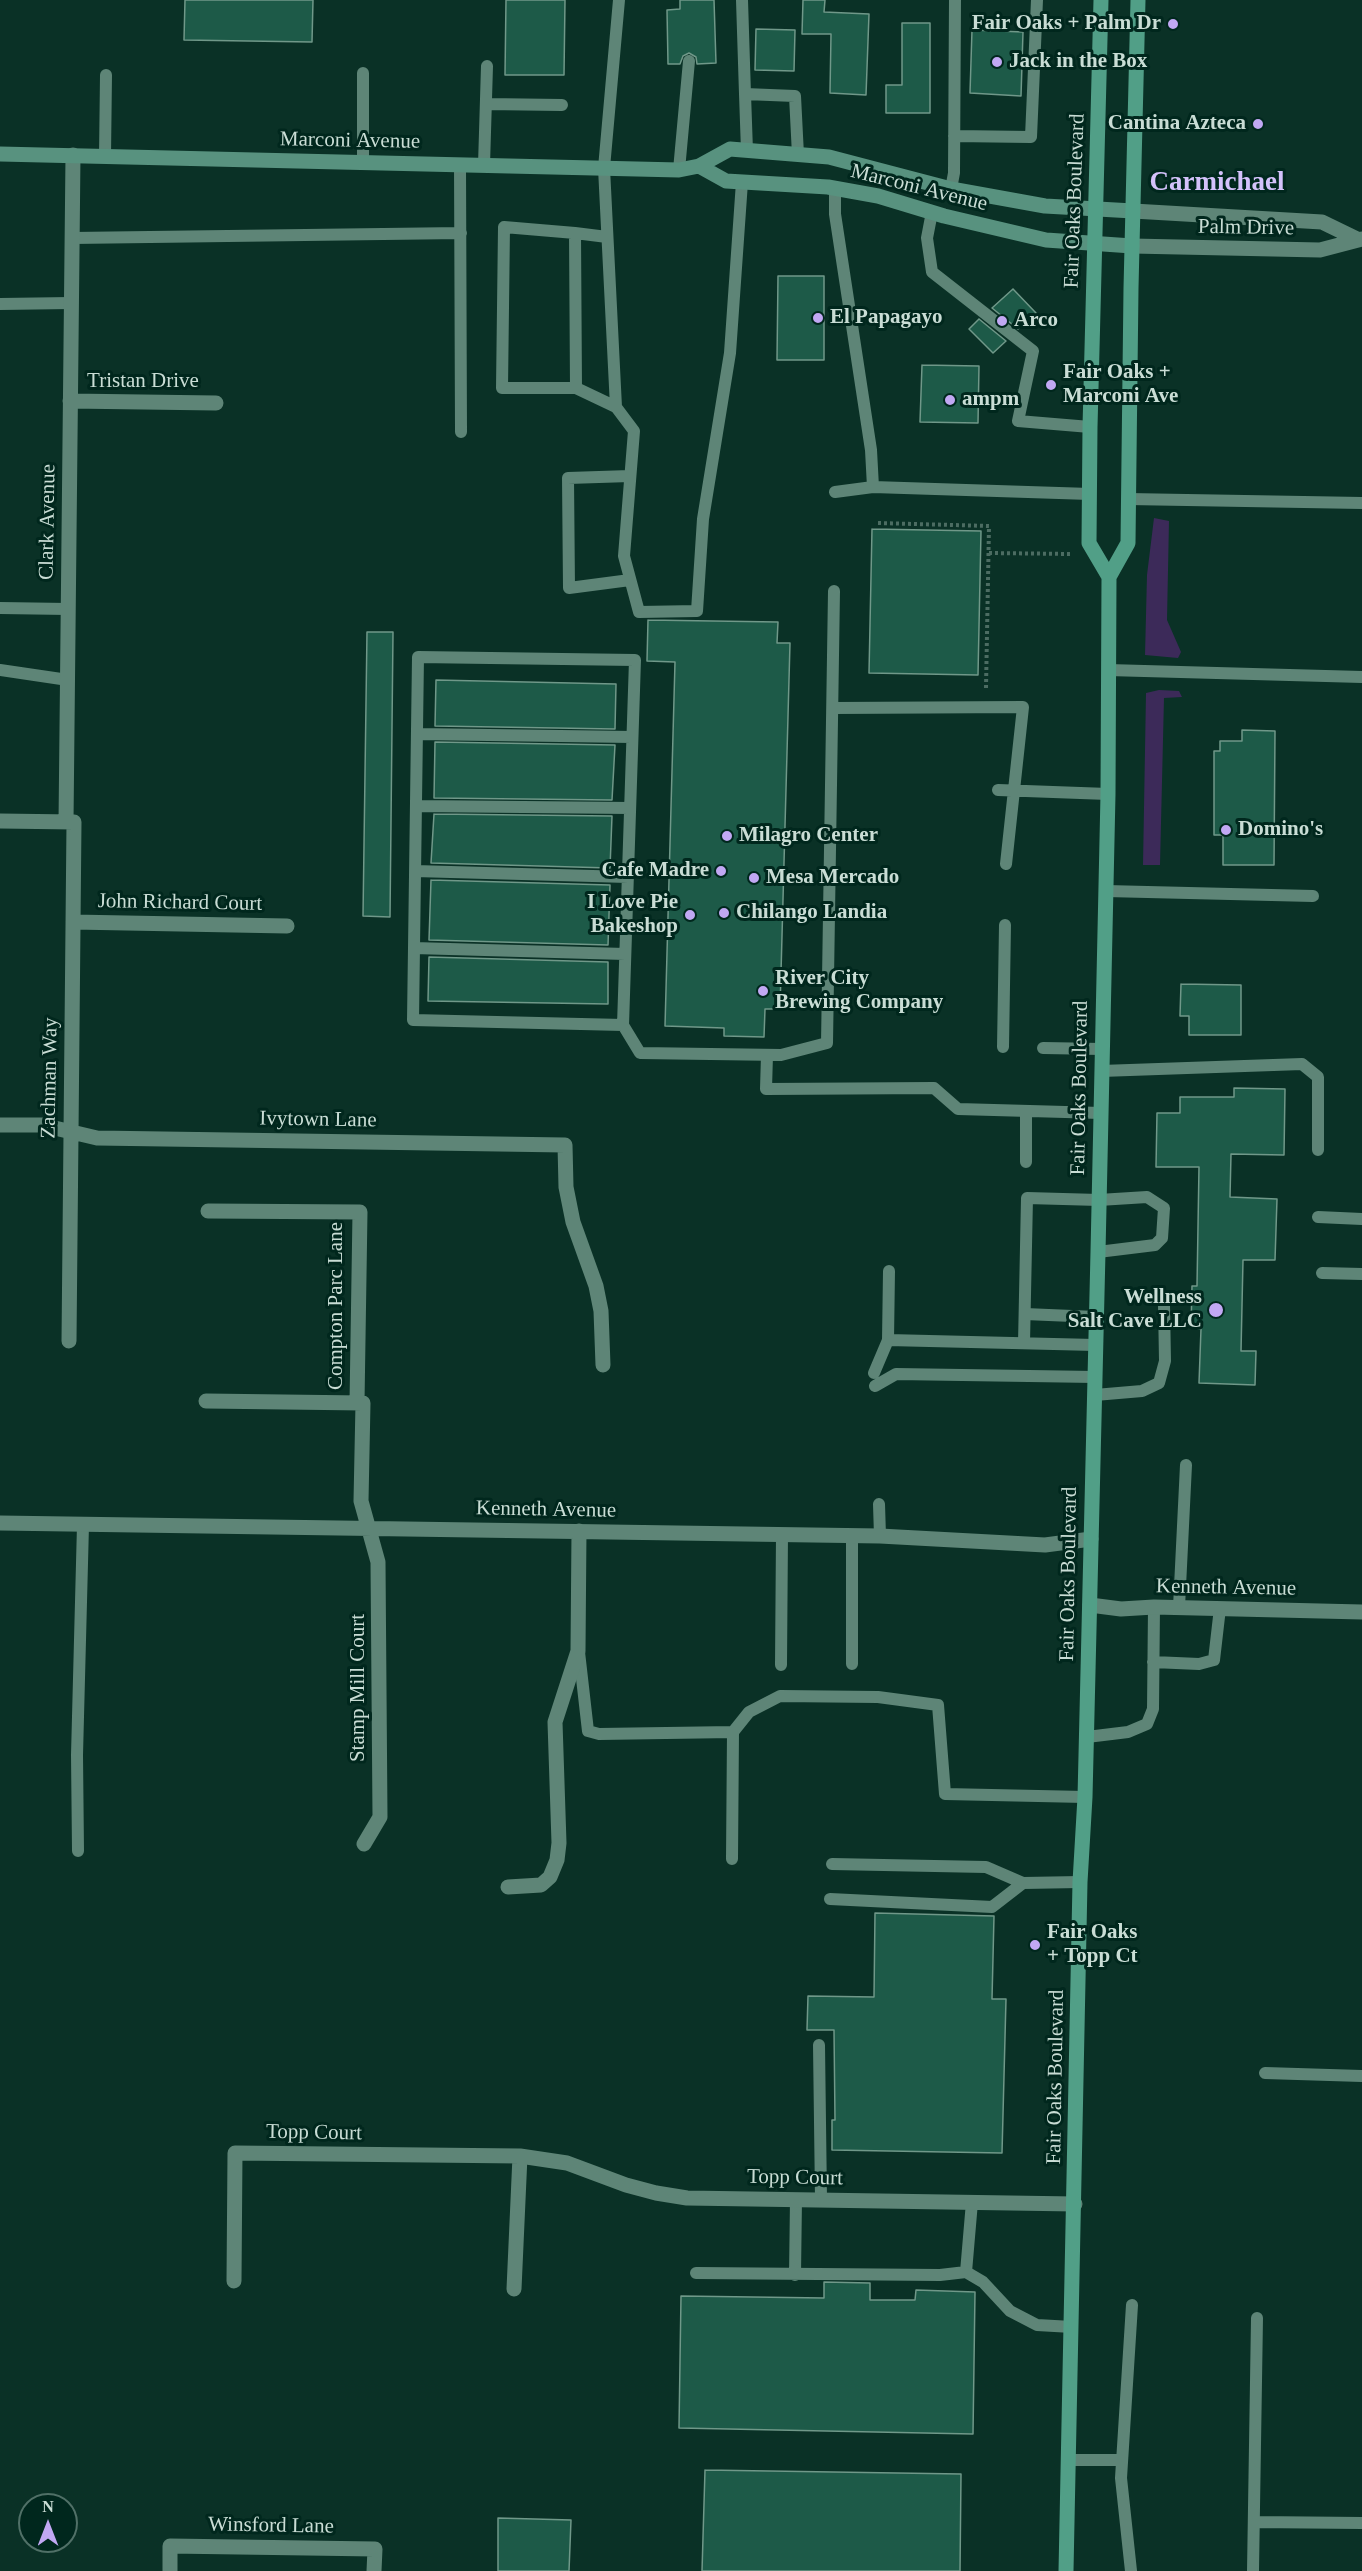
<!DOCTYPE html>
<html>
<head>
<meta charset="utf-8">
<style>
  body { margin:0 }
  #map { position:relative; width:1362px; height:2571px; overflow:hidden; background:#0a3126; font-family:Georgia,serif }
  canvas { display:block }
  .north { position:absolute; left:18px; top:2493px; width:60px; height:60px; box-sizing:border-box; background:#00271d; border:2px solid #507067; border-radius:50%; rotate:0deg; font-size:16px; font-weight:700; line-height:24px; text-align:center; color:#c9ddd5 }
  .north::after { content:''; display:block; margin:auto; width:21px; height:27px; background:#c1a8f3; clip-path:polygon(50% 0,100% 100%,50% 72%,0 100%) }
</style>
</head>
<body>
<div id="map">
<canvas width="1362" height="2571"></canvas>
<div class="north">N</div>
</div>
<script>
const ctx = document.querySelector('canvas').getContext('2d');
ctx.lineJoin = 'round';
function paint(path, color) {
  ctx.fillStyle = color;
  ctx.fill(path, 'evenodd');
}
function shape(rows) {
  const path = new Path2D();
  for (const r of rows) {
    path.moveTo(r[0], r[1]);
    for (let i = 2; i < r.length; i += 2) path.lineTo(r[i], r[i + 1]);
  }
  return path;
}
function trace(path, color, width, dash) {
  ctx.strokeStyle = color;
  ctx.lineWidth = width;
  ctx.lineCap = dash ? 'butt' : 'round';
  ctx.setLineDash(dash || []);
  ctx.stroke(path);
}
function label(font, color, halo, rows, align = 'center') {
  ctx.font = font + ' Georgia,serif';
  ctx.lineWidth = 6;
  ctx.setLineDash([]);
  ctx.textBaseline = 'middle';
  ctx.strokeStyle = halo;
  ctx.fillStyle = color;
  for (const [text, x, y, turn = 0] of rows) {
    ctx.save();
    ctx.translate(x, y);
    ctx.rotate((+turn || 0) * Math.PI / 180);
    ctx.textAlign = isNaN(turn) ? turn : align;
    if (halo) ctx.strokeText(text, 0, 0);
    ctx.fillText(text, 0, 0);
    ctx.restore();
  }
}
paint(shape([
  [1154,518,1169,521,1167,620,1181,652,1178,658,1145,655,1147,575],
  [1159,690,1179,691,1182,697,1164,698,1160,865,1143,865,1146,693]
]), '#3c2a59');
const building = shape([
  [185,0,313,0,312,42,184,40,185,0],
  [506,0,565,0,564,75,505,75,506,0],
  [680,0,714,0,716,63,697,64,696,57,689,53,683,56,680,64,668,64,667,10,680,9,680,0],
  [803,0,825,0,824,12,869,14,866,95,830,93,831,34,802,34,803,0],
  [902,23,930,23,930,113,886,113,886,85,902,85,902,23],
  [756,29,795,30,794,71,755,70,756,29],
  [972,30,1023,32,1021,96,970,93,972,30],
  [778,276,824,276,824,360,777,360,778,276],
  [1013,289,1036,313,1018,329,992,308,1013,289],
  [979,319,1006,341,993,353,969,329,979,319],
  [922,365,979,366,978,423,920,422,922,365],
  [872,529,981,531,978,675,869,673,872,529],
  [648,620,778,622,777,643,790,643,780,1009,765,1009,764,1037,724,1036,724,1028,665,1026,675,662,647,661,648,620],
  [367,632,393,632,390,917,363,916,367,632],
  [436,680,616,684,615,729,435,726,436,680],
  [1242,730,1275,731,1274,865,1223,865,1223,835,1214,835,1214,751,1220,751,1220,741,1242,741,1242,730],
  [435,742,615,745,612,800,434,798,435,742],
  [434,814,612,816,610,868,431,863,434,814],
  [431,880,610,885,608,945,429,940,431,880],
  [429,957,608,962,608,1004,428,1001,429,957],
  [1181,984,1241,985,1241,1035,1189,1035,1189,1016,1180,1016,1181,984],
  [1234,1088,1285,1089,1284,1155,1231,1154,1230,1197,1277,1199,1275,1260,1243,1260,1241,1351,1256,1351,1255,1385,1199,1383,1201,1329,1191,1328,1192,1286,1197,1286,1199,1167,1156,1167,1157,1113,1180,1113,1180,1097,1234,1097,1234,1088],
  [875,1913,994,1916,992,1999,1006,1999,1002,2153,832,2150,832,2120,835,2120,834,2030,807,2030,808,1996,874,1997,875,1913],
  [824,2282,870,2283,870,2300,915,2300,916,2290,975,2292,973,2434,679,2428,681,2296,824,2298,824,2282],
  [705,2470,961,2474,960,2571,702,2571,705,2470],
  [498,2518,571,2520,569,2571,498,2571,498,2518]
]);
paint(building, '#1d5a48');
trace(building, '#709889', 1.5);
trace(shape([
  [878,523,989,526,986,688],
  [989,553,1071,554]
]), '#4c6c62', 4, [3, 3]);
trace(shape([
  [619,0,604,168,616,407,634,431,624,556,639,612,697,611,703,519,730,353,742,182],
  [742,0,745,94],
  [363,73,363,162],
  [486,104,562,105],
  [954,136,1031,137,1037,0],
  [747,151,745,94,795,96,798,155],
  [105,156,106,75],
  [460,164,461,432],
  [484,165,487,66],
  [679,170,689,61],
  [835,189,835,214,871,450,873,487,835,492],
  [951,189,954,173,955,0],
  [932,212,927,238,932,272,1033,351,1018,421,1090,427],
  [575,233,504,227,502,388,576,388,616,407],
  [72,238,461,233],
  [0,304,71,303],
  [576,388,575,233,607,237],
  [630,476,568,478,569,588,630,580],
  [873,487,1090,494],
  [1128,499,1362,503],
  [0,608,68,609],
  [0,670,68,680],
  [1108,670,1362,677],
  [833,708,1023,707,1006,864],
  [417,734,632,737],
  [998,790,1108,794],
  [416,806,630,808],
  [415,871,628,877],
  [1106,891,1313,896],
  [414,948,625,954],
  [623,1025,413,1020,418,657,635,660,623,1025,640,1053,781,1055,827,1043,834,591],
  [1003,1047,1005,925],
  [1043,1048,1102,1049],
  [767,1055,766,1089,934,1088,958,1109,1101,1113],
  [1101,1071,1302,1064,1318,1077,1318,1150],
  [1026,1162,1026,1111],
  [1318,1217,1362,1219],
  [1322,1273,1362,1274],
  [1025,1314,1096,1317],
  [888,1340,889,1271],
  [1024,1343,1027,1198,1099,1200,1147,1197,1164,1208,1162,1238,1155,1245,1098,1252],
  [874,1373,888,1340,1095,1345],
  [875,1386,896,1374,1095,1377],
  [1095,1395,1142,1391,1159,1383,1165,1361,1164,1305],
  [879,1504,880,1536],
  [852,1536,852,1664],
  [1179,1607,1186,1465],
  [579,1652,588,1731,599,1734,733,1732,732,1859],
  [1153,1662,1199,1664,1214,1660,1220,1608],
  [781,1665,782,1534],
  [733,1732,749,1712,780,1696,878,1697,938,1705,945,1794,1085,1797],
  [1087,1737,1128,1732,1147,1724,1153,1709,1154,1607],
  [78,1851,77,1755,83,1525],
  [832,1864,986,1867,1023,1883,1080,1882],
  [830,1899,992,1907,1023,1883],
  [819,2045,821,2199],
  [1265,2073,1362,2076],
  [966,2272,972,2202],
  [696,2273,940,2275,966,2272,983,2282,1010,2311,1037,2325,1072,2327],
  [795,2275,796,2199],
  [1069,2460,1122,2460],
  [1254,2522,1362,2523],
  [1131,2571,1121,2478,1132,2305],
  [1253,2571,1257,2318]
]), '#5e8577', 12);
trace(shape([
  [70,401,216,403],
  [0,821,74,822,69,1341],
  [66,822,73,155],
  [73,922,287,926],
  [0,1125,42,1125,97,1138,565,1145,566,1187,573,1222,596,1286,601,1311,603,1365],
  [208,1211,360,1212,357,1403],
  [206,1401,363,1403,361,1501,378,1562,380,1817,364,1844],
  [0,1523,880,1536,1045,1545,1091,1539],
  [1090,1605,1121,1609,1154,1607,1362,1612],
  [508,1887,541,1885,550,1877,557,1860,559,1843,555,1722,578,1651,579,1531],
  [234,2281,235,2153,520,2156,567,2163,626,2185,656,2193,687,2198,1075,2204],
  [514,2289,520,2156],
  [170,2571,170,2546,375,2549,374,2571]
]), '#5e8577', 15);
trace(shape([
  [1133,211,1322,222,1357,239],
  [1132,246,1320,250,1362,239]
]), '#5e8577', 15);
trace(shape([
  [0,154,679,170,699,166,730,149,829,157,951,189,1045,206,1133,211],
  [699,166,726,181,828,187,878,196,944,216,1046,240,1132,246]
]), '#58927f', 15);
trace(shape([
  [1101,0,1090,427,1089,543,1109,577],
  [1066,2571,1080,1882,1085,1797,1098,1252,1108,794,1109,577,1128,543,1131,288,1138,0]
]), '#519f87', 15);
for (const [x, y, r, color] of [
  [1173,24,6,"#c1a8f3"],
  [997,62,6,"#c1a8f3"],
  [1258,124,6,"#c1a8f3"],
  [818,318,6,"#c1a8f3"],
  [1002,321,6,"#c1a8f3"],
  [1051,385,6,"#c1a8f3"],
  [950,400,6,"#c1a8f3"],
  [1226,830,6,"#c1a8f3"],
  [727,836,6,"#c1a8f3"],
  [721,871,6,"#c1a8f3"],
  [754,878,6,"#c1a8f3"],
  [724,913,6,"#c1a8f3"],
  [690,915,6,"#c1a8f3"],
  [763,991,6,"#c1a8f3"],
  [1216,1310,8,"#c1a8f3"],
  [1035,1945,6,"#c1a8f3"]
]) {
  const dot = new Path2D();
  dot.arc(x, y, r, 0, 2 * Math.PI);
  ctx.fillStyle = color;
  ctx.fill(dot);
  trace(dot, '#00271d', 2);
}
label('bold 21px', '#c9ddd5', '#00271d', [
  ["Fair Oaks + Palm Dr",1161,24,"right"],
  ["Jack in the Box",1009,62],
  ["Cantina Azteca",1246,124,"right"],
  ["El Papagayo",830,318],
  ["Arco",1014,321],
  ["Fair Oaks +",1063,373],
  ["Marconi Ave",1063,397],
  ["ampm",962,400],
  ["Domino's",1238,830],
  ["Milagro Center",739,836],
  ["Cafe Madre",709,871,"right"],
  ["Mesa Mercado",766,878],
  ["I Love Pie",678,903,"right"],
  ["Bakeshop",678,927,"right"],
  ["Chilango Landia",736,913],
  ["River City",775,979],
  ["Brewing Company",775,1003],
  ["Wellness",1202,1298,"right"],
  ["Salt Cave LLC",1202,1322,"right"],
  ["Fair Oaks",1047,1933],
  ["+ Topp Ct",1047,1957]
], 'left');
label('21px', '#c9ddd5', '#00271d', [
  ["Marconi Avenue",350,141,1],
  ["Marconi Avenue",919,188,14],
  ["Fair Oaks Boulevard",1075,201,-88],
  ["Palm Drive",1246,228,1],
  ["Tristan Drive",143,381],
  ["Clark Avenue",48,522,-89],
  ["John Richard Court",180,903,1],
  ["Zachman Way",50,1078,-89],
  ["Fair Oaks Boulevard",1080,1088,-89],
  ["Ivytown Lane",318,1120,1],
  ["Compton Parc Lane",336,1306,-90],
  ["Kenneth Avenue",546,1510,1],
  ["Fair Oaks Boulevard",1069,1574,-89],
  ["Kenneth Avenue",1226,1588,1],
  ["Stamp Mill Court",358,1688,-90],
  ["Fair Oaks Boulevard",1056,2077,-89],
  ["Topp Court",314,2133,1],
  ["Topp Court",795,2178,1],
  ["Winsford Lane",271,2526,1]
]);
label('bold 27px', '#d4c2fb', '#00271d', [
  ["Carmichael",1217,183]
]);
</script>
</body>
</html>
